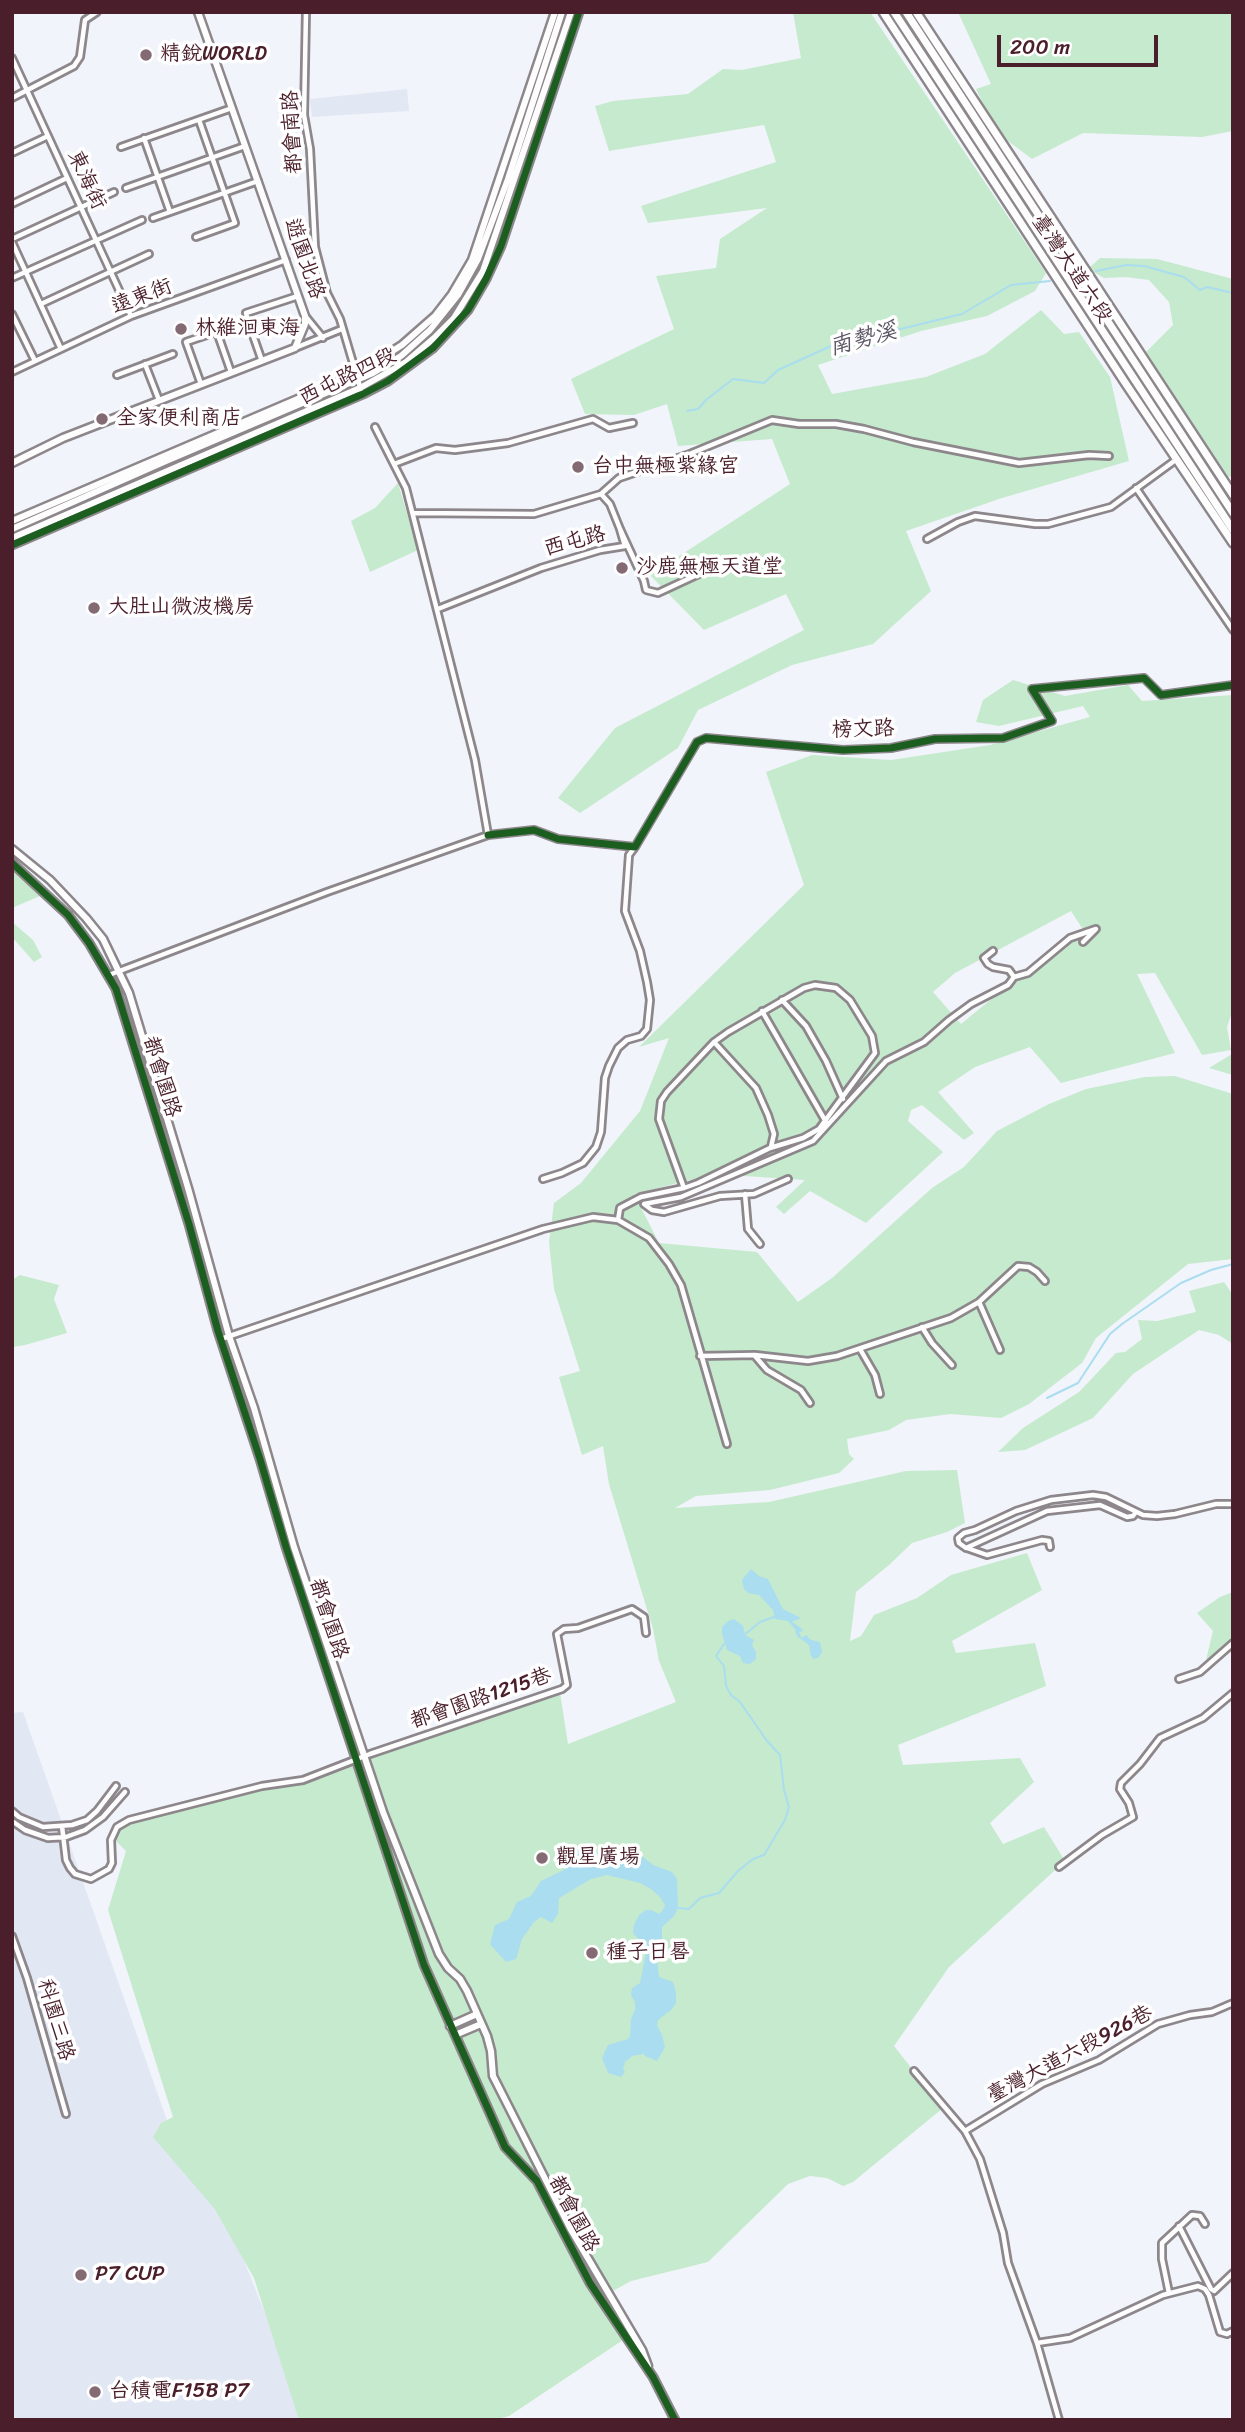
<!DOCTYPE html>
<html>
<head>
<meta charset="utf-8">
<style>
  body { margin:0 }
  #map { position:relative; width:1245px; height:2432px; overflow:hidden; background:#f1f4fa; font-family:Sriracha,sans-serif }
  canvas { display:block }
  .frame { position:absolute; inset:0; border:14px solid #4a1f2b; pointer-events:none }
  .scale { position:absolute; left:997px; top:35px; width:161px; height:32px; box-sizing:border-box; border:4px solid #4a1f2b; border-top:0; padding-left:9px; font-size:21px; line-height:24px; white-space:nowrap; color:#4a1f2b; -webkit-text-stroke:5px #fff; paint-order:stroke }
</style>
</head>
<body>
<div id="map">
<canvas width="1245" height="2432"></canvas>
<div class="frame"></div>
<div class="scale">200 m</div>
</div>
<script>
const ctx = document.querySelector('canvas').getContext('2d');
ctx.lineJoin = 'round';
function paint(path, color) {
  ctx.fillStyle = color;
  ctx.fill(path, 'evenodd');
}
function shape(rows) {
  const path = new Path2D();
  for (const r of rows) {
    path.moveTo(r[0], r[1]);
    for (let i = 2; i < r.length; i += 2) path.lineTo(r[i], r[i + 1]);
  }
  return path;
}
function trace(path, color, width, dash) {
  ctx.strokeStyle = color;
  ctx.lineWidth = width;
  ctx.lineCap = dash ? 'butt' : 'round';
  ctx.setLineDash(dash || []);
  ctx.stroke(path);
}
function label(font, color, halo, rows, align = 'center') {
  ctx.font = font + ' Sriracha,"LXGW WenKai TC",sans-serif';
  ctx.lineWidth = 7;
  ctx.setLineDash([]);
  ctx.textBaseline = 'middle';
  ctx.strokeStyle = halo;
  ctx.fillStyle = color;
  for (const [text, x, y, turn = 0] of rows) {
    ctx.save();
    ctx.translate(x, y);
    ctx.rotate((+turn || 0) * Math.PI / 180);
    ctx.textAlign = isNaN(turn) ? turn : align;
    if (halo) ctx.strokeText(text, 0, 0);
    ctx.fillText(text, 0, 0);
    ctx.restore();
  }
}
paint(shape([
  [407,89,409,111,312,117,310,99],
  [23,1712,168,2123,188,2165,240,2251,308,2420,12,2420,12,1713]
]), '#e2e7f4');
paint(shape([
  [793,12,870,12,1046,273,1035,291,987,316,921,331,818,365,832,394,926,377,985,354,1041,310,1064,334,1079,332,1110,377,1129,461,1002,498,906,531,931,591,873,644,792,665,698,710,678,748,580,813,558,798,615,728,804,630,786,594,704,630,650,575,790,484,772,439,678,446,667,404,634,415,585,414,571,379,674,329,656,276,716,268,720,239,767,208,648,223,641,206,776,162,764,125,609,151,595,106,613,101,688,94,723,69,742,70,801,58],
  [958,12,1233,12,1233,131,1202,137,1083,133,1032,159,996,132,976,89,991,84],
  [1100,258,1157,259,1233,279,1233,476,1228,477,1146,352,1173,325,1169,302,1149,280,1126,277,1104,278,1088,269],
  [398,483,418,550,370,572,351,521,375,508],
  [1013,680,1065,696,1128,685,1142,701,1233,695,1233,1009,1227,1027,1231,1050,1202,1055,1155,973,1137,974,1175,1053,1061,1083,1030,1047,975,1067,938,1092,974,1133,964,1140,922,1105,911,1110,908,1121,943,1152,866,1223,810,1191,784,1214,776,1207,805,1180,714,1174,634,1194,659,1243,757,1252,798,1302,832,1278,932,1188,964,1167,997,1131,1049,1104,1086,1089,1145,1077,1175,1076,1233,1094,1233,1259,1188,1264,1096,1338,1082,1363,1029,1404,1001,1418,950,1414,906,1420,889,1430,847,1439,849,1454,854,1459,839,1473,770,1490,696,1496,675,1508,769,1502,906,1471,957,1470,965,1523,947,1532,912,1543,889,1565,856,1592,850,1641,861,1636,874,1615,917,1598,951,1575,1027,1553,1042,1590,952,1641,956,1653,1035,1643,1046,1686,898,1745,903,1765,1020,1758,1034,1782,990,1823,1003,1844,1044,1827,1065,1861,949,1967,894,2046,943,2108,853,2182,843,2186,827,2178,810,2176,788,2184,708,2262,631,2281,613,2291,634,2330,623,2340,509,2416,494,2420,299,2420,254,2278,214,2208,153,2137,161,2123,173,2117,108,1910,126,1851,115,1840,120,1829,129,1823,263,1789,304,1782,369,1757,560,1693,568,1744,676,1702,659,1661,653,1629,609,1484,603,1446,582,1455,559,1377,580,1371,554,1289,549,1242,554,1203,581,1183,640,1111,669,1038,639,1047,804,885,766,772,812,755,891,760,990,745,1090,717,1083,706,999,726,976,722,983,700],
  [1071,911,1084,931,1056,954,1006,987,961,1024,933,992,955,973],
  [12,871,40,896,12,908],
  [12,922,33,940,42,957,34,962,12,937],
  [1233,1053,1233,1075,1209,1068,1232,1054],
  [20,1275,59,1285,54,1299,67,1333,25,1345,12,1347,12,1280],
  [1224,1282,1233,1295,1233,1344,1219,1335,1199,1330,1133,1374,1093,1418,1025,1450,998,1452,1023,1428,1079,1392,1116,1353,1125,1352,1142,1339,1138,1320,1157,1321,1196,1312,1189,1291],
  [1233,1592,1233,1640,1206,1660,1213,1631,1197,1613,1220,1597]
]), '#c6eacd');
paint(shape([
  [751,1569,759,1576,768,1579,783,1609,801,1618,792,1622,801,1628,803,1631,799,1632,802,1638,806,1635,811,1640,820,1642,822,1652,818,1658,814,1659,811,1656,809,1645,797,1636,795,1629,788,1621,775,1619,773,1610,759,1595,748,1593,744,1589,742,1580],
  [734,1619,743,1626,745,1635,754,1640,752,1645,756,1652,756,1659,750,1664,743,1663,740,1656,727,1650,722,1633,722,1627,728,1621],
  [584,1847,595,1848,596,1853,604,1855,623,1851,636,1851,653,1865,672,1872,677,1879,678,1908,674,1916,662,1927,662,1939,655,1945,659,1977,673,1982,676,1992,676,2003,671,2010,658,2020,657,2025,662,2035,665,2047,657,2061,645,2056,644,2054,632,2056,625,2062,623,2069,625,2072,621,2077,608,2073,602,2058,608,2045,628,2039,630,2036,631,2019,635,2010,635,2002,631,1995,632,1988,640,1983,647,1948,633,1933,634,1925,639,1915,646,1910,651,1910,659,1914,663,1910,665,1905,660,1897,651,1889,640,1883,607,1875,591,1879,559,1898,558,1914,552,1923,541,1917,534,1922,522,1939,516,1959,506,1962,490,1944,495,1925,509,1919,517,1902,531,1896,541,1881,564,1870,567,1853]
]), '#a9ddef');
trace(shape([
  [1096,271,1126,265,1144,266,1184,277,1200,290,1207,287,1233,293],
  [687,411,698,409,706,400,733,379,764,383,778,370,831,346,962,314,1011,285,1050,281],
  [1047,1398,1078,1383,1110,1334,1122,1324,1181,1283,1211,1270,1233,1264],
  [743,1636,760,1622,774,1617],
  [678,1908,689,1909,700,1898,719,1893,738,1871,753,1859,764,1855,785,1820,789,1807,784,1790,780,1755,767,1741,740,1702,731,1695,726,1686,724,1666,716,1656,724,1644,728,1642]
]), '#a9ddef', 2);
const street = shape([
  [306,12,304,115,310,149,315,247,327,293,340,319,361,390],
  [12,58,131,316],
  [12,98,74,66,80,57,85,20,97,12],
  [144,138,170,212],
  [121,147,232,108],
  [12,153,48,136],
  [126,188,245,146],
  [12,204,67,178],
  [153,218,258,181],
  [196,237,235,223,199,120],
  [12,239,114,192],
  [12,242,61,349],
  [12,278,142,220],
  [41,304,149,254],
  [12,314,35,361],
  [306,317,323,338],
  [248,321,262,361],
  [217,332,231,372],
  [295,348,342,329],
  [145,364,159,400],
  [12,372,131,316,286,260],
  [117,375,173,354],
  [201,384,186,342,248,321,246,313,298,296],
  [394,464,436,448,455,450,508,443,593,419,609,428,633,423],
  [1136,488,1233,630],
  [601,494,610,504,620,529],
  [413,513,534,514,601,494,619,478,687,455,772,420,799,424,836,424,864,429,913,442,1019,463,1089,455,1109,456],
  [927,539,958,522,975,516,1035,524,1048,524,1111,507,1177,459],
  [438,609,541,568,600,550,625,546,620,529,644,581,646,590,658,593,701,573],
  [488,835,534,830,558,839,635,847,697,742,706,738,843,750,891,748,935,739,1003,738,1052,721,1032,689,1144,678,1161,695,1233,685],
  [993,951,984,958,988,964,993,967,1009,970,1014,977],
  [109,975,327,892,488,835,475,760,406,488,375,427],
  [782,1000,806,1026,826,1061,843,1099],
  [762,1011,826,1122],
  [714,1042,756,1088,768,1115,774,1134,771,1147],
  [543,1179,562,1173,583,1163,596,1147,601,1132,605,1078,609,1066,618,1048,627,1040,641,1036,647,1029,650,1000,647,982,640,951,625,911,629,855,635,847],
  [788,1179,754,1194,720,1196,664,1212,652,1210,644,1204,681,1197,813,1141,886,1061,924,1042,949,1020,971,1004,1008,985,1014,977,1028,973,1070,938,1096,929,1083,942],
  [745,1194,748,1229,760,1244],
  [618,1220,620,1208,641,1197,684,1188,698,1183,770,1148,803,1138,819,1129,875,1053,872,1036,850,1000,836,988,815,985,804,988,728,1032,714,1042,667,1092,661,1101,659,1119,684,1188],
  [979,1302,1000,1350],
  [922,1327,932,1343,952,1365],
  [221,1339,543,1229,593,1217,618,1220,649,1238,669,1264,681,1285,727,1444],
  [860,1349,875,1375,880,1394],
  [700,1356,755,1355,808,1361,837,1356,951,1318,979,1302,1018,1266,1029,1267,1037,1272,1045,1281],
  [755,1356,767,1370,801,1390,810,1403],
  [1136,1512,1133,1516,1127,1517,1100,1505,1047,1511,966,1548,959,1543,958,1538,964,1533,975,1530,1016,1511,1051,1500,1093,1495,1106,1497,1143,1515,1157,1516,1175,1514,1216,1504,1233,1504],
  [967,1548,987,1555,1042,1540,1049,1541,1050,1547],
  [1179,1679,1200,1672,1233,1643],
  [12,1811,19,1817,43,1827,72,1825,87,1820,97,1811,116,1786],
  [12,1821,25,1830,48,1838,66,1837,85,1830,103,1817,125,1792],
  [62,1826,66,1860,70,1868,75,1874,91,1879,109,1869,112,1863,111,1840,117,1827,129,1820,262,1786,303,1780,370,1754,562,1689,567,1685,557,1634,564,1629,578,1628,632,1609,644,1617,646,1633],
  [1059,1867,1102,1835,1133,1817,1129,1803,1120,1789,1121,1783,1140,1764,1160,1738,1203,1718,1233,1693],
  [12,1936,27,1978,66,2114],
  [914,2071,965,2131,980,2159,1003,2233,1008,2263,1037,2343,1059,2420],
  [965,2131,1042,2084,1099,2060,1158,2024,1190,2015,1212,2012,1233,2003],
  [1179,2226,1211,2289,1214,2291,1233,2273],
  [1169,2293,1162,2259,1162,2243,1192,2215,1200,2216,1205,2224],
  [1037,2343,1070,2338,1163,2295,1198,2286,1205,2289,1209,2295,1220,2332,1227,2334,1233,2331]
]);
const secondary = shape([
  [12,463,63,438,295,348,305,324,305,316,198,12],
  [12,521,356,374,402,345,435,316,452,294,472,260,555,12],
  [12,529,166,461,373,373,401,356,430,330,458,295,478,259,508,179,562,12],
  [12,538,360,388,406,362,434,338,454,318,483,271,571,12],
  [12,545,363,394,388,381,433,348,468,310,486,279,501,246,579,12],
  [12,849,50,880,86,918,103,939,129,993,188,1188,229,1336,254,1408,294,1547,383,1812,439,1954,448,1968,460,1979,467,1991,487,2036,491,2051,493,2076,570,2228,642,2350,648,2366],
  [12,863,68,915,89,943,116,989,189,1224,218,1331,260,1459,286,1547,424,1965,505,2147,537,2181,590,2283,653,2377,675,2420],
  [450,2026,477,2014],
  [455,2035,481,2024]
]);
const primary = shape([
  [883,12,1126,384,1233,543],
  [894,12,1233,530],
  [906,12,1233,513],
  [916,12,1233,495]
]);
trace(street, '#8d878b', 10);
trace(secondary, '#8d878b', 11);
trace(primary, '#8d878b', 12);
trace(street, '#fdfdfe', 4.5);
trace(secondary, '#fdfdfe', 6);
trace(primary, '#fdfdfe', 7);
trace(shape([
  [12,545,363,394,388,381,433,348,468,310,486,279,501,246,579,12],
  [488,835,534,830,558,839,635,847,697,742,706,738,843,750,891,748,935,739,1003,738,1052,721,1032,689,1144,678,1161,695,1233,685],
  [12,863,68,915,89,943,116,989,189,1224,218,1331,260,1459,286,1547,424,1965,505,2147,537,2181,590,2283,653,2377,675,2420]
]), '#1b5e20', 7);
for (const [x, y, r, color] of [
  [146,55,7,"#846a73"],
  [181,329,7,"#846a73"],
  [102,419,7,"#846a73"],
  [578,467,7,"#846a73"],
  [622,568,7,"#846a73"],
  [94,608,7,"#846a73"],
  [542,1858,7,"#846a73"],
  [592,1953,7,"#846a73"],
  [81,2275,7,"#846a73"],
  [95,2392,7,"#846a73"]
]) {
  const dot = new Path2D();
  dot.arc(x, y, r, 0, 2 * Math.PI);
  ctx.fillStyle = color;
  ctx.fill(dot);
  trace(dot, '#fff', 2.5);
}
label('21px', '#4a1f2b', '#fff', [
  ["精銳WORLD",160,55],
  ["林維洄東海",195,329],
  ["全家便利商店",116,419],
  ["台中無極紫緣宮",592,467],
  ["沙鹿無極天道堂",636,568],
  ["大肚山微波機房",108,608],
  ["觀星廣場",556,1858],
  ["種子日晷",606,1953],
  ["P7 CUP",95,2275],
  ["台積電F15B P7",109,2392]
], 'left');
label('21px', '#4a1f2b', '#fff', [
  ["都會南路",293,132,-93],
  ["東海街",86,180,65],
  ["遊園北路",304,259,71],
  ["臺灣大道六段",1071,269,56],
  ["遠東街",142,297,-21],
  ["西屯路四段",348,377,-26],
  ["西屯路",575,542,-15],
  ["榜文路",863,730,-2],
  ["都會園路",161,1077,73],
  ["都會園路",328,1619,72],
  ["都會園路1215巷",481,1699,-19],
  ["科園三路",55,2020,74],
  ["臺灣大道六段926巷",1070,2055,-28],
  ["都會園路",573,2214,62]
]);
label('italic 23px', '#5d5564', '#fff', [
  ["南勢溪",863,340,-15]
]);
</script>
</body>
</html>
